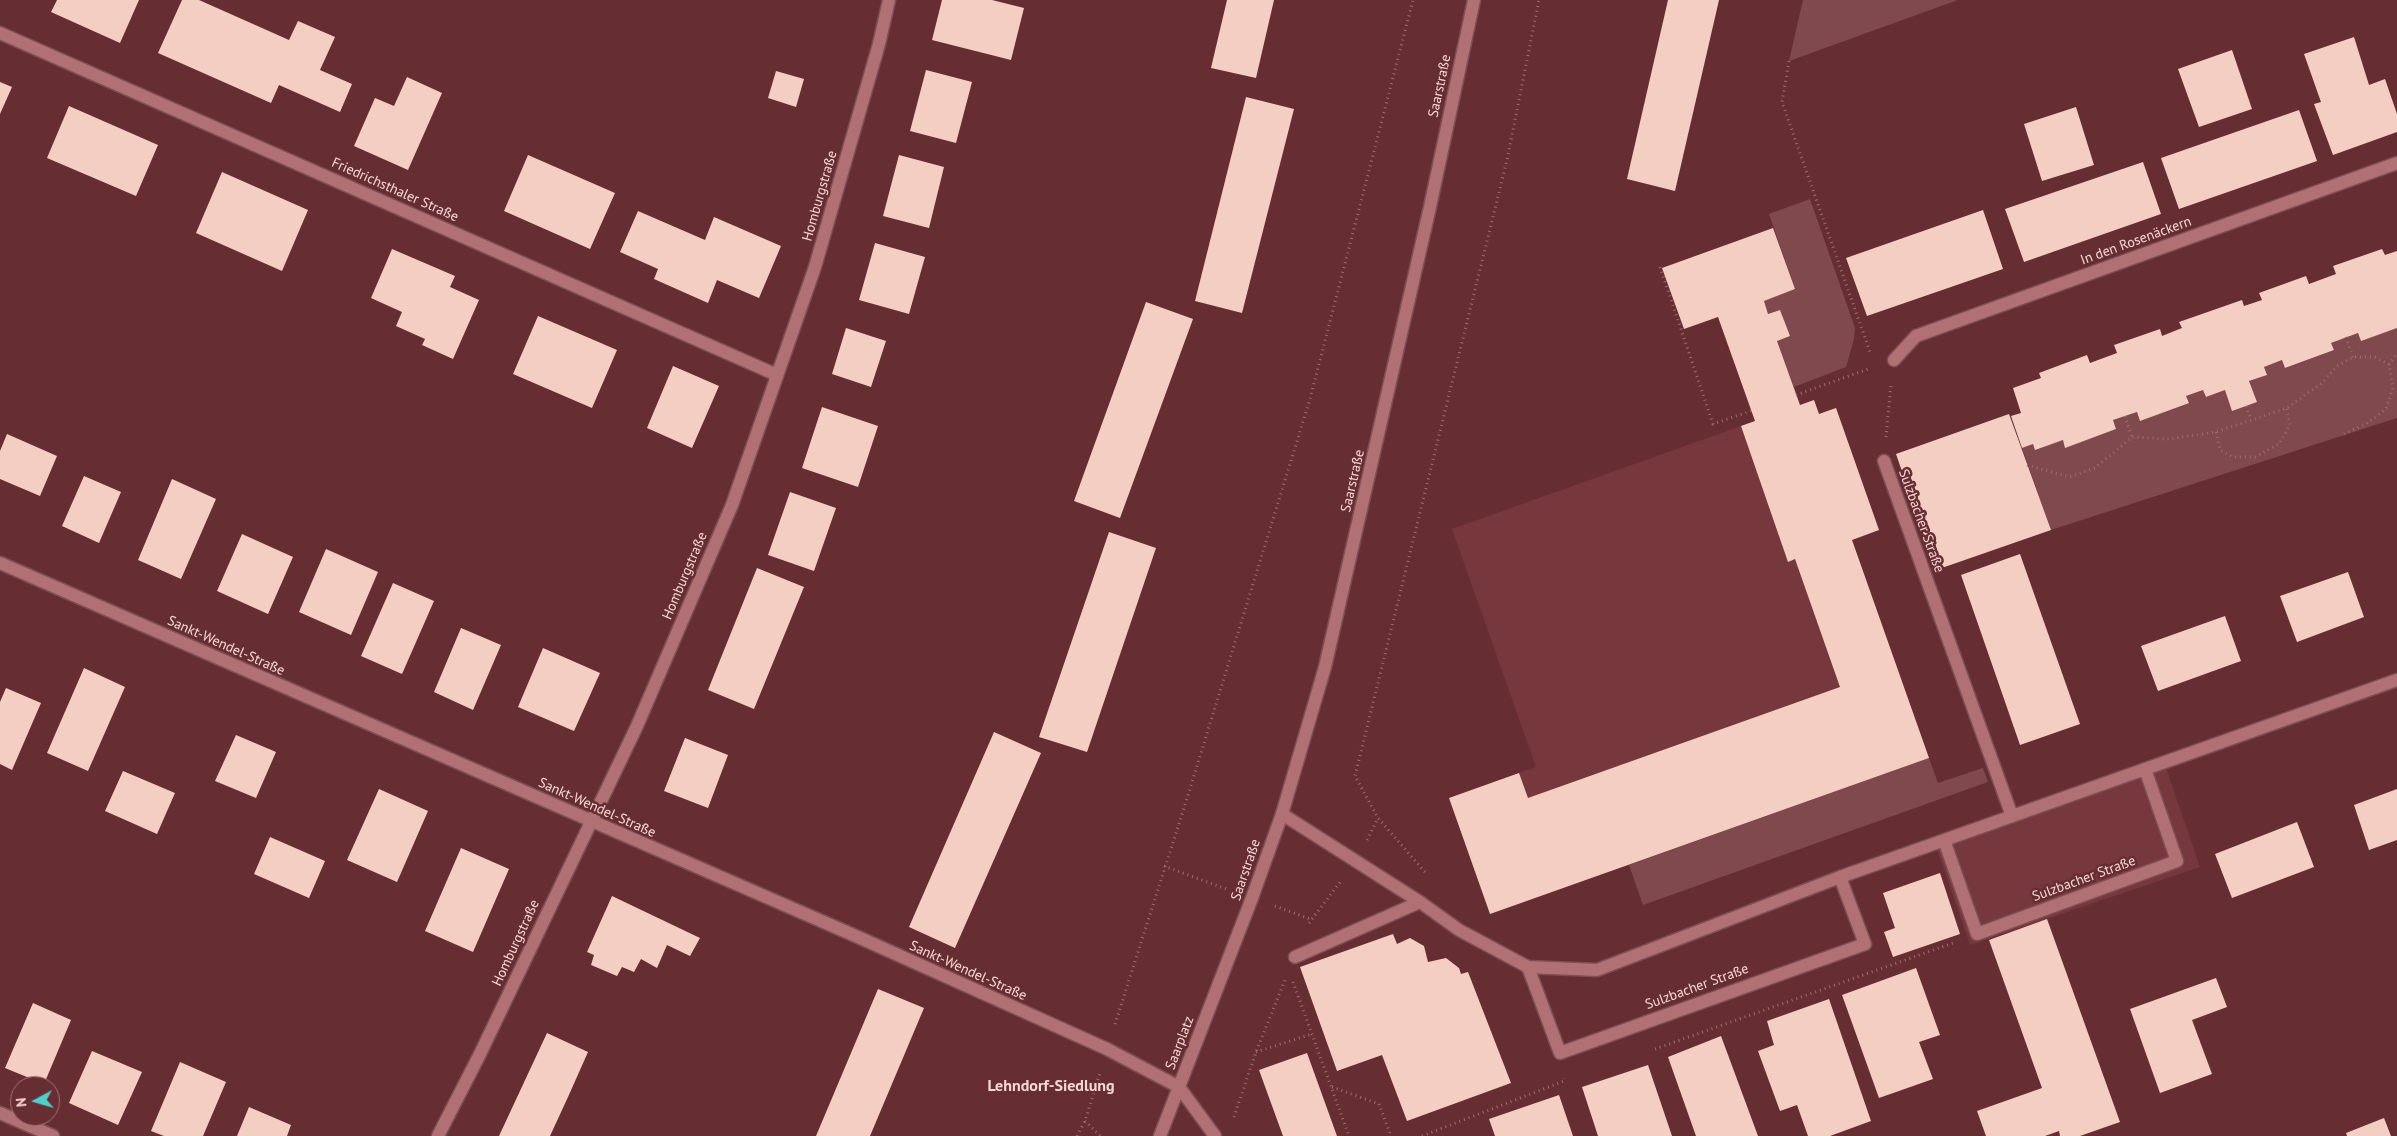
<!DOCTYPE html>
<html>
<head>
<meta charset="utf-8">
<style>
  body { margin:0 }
  #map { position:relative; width:2397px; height:1136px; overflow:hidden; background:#662e33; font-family:"PT Sans",sans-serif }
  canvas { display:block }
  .north { position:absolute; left:10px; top:1076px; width:50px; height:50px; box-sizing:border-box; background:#662e33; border:1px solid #a17175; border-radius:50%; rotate:264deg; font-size:14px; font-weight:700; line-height:20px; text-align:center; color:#fad6d7 }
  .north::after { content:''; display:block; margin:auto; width:18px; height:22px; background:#52cdcd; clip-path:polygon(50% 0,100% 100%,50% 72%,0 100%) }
</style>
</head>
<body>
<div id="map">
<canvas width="2397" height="1136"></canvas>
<div class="north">N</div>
</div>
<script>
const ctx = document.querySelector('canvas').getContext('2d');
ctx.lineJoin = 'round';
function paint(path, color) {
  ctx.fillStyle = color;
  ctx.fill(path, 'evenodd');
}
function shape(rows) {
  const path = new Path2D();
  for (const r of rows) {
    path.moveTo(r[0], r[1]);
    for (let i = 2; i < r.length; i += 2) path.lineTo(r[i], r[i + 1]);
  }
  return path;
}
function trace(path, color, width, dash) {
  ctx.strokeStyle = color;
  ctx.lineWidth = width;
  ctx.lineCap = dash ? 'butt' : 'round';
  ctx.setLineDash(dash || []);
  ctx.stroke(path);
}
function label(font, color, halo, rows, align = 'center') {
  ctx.font = font + ' "PT Sans",sans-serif';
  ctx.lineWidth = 5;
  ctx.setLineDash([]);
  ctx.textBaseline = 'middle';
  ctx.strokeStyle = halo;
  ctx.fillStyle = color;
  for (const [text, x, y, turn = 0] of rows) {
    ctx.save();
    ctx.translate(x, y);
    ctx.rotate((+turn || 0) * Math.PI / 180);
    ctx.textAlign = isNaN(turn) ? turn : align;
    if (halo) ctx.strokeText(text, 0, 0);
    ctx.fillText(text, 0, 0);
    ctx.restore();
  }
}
paint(shape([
  [1814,400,1819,414,1836,408,1879,530,1852,540,1929,758,1560,889,1519,773,1536,767,1452,529],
  [2164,762,2200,867,1970,945,1935,843]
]), '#76373d');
paint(shape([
  [1803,0,1958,0,1789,61],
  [1810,199,1855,328,1854,339,1846,367,1794,387,1777,341,1789,336,1780,310,1768,314,1764,301,1795,289,1769,214],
  [2397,328,2397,418,2051,530,2022,448,2033,444,2035,449,2063,440,2066,447,2116,429,2113,420,2137,412,2140,420,2189,402,2186,396,2203,390,2206,397,2225,390,2257,402,2249,381,2267,375,2264,367,2282,360,2286,368,2334,350,2331,343,2358,333,2361,340],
  [1929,758,1938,783,1983,768,1988,782,1643,905,1629,865]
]), '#7f494d');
paint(shape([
  [57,0,139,0,120,43,51,12],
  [182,0,199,0,289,40,298,21,335,37,320,70,352,84,340,112,279,85,271,103,158,53],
  [942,0,992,0,1024,8,1011,60,932,40],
  [1227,0,1274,0,1256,78,1211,68],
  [1668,0,1719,0,1675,191,1627,179],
  [2354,37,2369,85,2385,79,2397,114,2397,132,2333,155,2314,104,2321,102,2304,54],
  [2232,50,2252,109,2199,127,2178,69],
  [926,70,972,82,956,143,910,131],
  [776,71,804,79,796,107,768,98],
  [407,77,442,93,408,170,354,146,375,98,394,106],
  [0,82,12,87,0,114],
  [1246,97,1294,109,1242,313,1195,301],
  [69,106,158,145,136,196,47,158],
  [2076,107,2094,165,2042,181,2024,124],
  [2299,110,2317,161,2179,209,2161,158],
  [528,155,615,193,590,249,504,211],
  [899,155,944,167,929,228,883,216],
  [2143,162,2161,214,2024,262,2005,209],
  [222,172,308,210,282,271,196,233],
  [1983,210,2003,269,1867,316,1846,258],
  [638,211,705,240,714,217,781,246,759,298,717,280,708,303,654,279,658,269,620,252],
  [1773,228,1795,289,1764,301,1768,314,1780,310,1790,336,1777,341,1800,405,1814,400,1819,414,1836,408,1879,530,1852,540,1929,758,1490,914,1449,798,1519,773,1528,798,1840,687,1795,559,1788,562,1741,426,1755,421,1718,317,1684,329,1662,268],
  [875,243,925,257,909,314,859,300],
  [392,249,455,276,450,287,479,300,453,359,422,345,425,339,396,326,402,312,371,298],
  [2382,249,2385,255,2397,251,2397,328,2361,341,2358,333,2331,343,2334,350,2285,368,2282,360,2264,367,2267,375,2249,381,2257,402,2232,411,2225,390,2206,397,2203,390,2186,396,2189,403,2140,421,2137,412,2113,420,2116,429,2065,448,2063,440,2035,450,2033,444,2022,448,2011,416,2021,413,2013,388,2041,378,2039,373,2087,355,2090,363,2117,353,2114,345,2160,329,2162,336,2182,328,2179,322,2242,300,2244,306,2262,300,2259,293,2306,276,2309,284,2336,274,2333,266],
  [1146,302,1193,319,1120,518,1074,501],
  [538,316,617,350,592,408,513,374],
  [846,328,886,341,871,387,832,374],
  [673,366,719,386,692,448,647,428],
  [822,407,878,426,858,487,802,468],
  [2009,414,2051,530,1936,570,1896,454],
  [7,434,57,456,40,496,0,479,0,451],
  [84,476,121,492,99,543,62,526],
  [172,479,216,499,181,579,138,560],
  [790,492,836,508,814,571,768,555],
  [1109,532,1156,548,1087,752,1039,737],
  [242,534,293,557,268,614,217,591],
  [326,549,378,572,351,635,299,612],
  [2020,554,2080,724,2020,745,1961,575],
  [757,568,804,587,754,709,708,690],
  [2348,572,2364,617,2297,642,2280,596],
  [393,583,434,601,402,674,361,656],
  [2225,616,2241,661,2158,691,2141,646],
  [461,628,501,645,473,710,434,692],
  [543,648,600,673,574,731,518,707],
  [84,668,125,687,88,771,47,753],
  [6,688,41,703,12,770,0,764,0,702],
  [994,732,1041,753,955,948,909,927],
  [236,735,276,752,256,798,215,781],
  [685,738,728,755,708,808,664,791],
  [123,771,175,793,157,834,105,811],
  [379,789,428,811,397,882,347,860],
  [2397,789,2397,840,2369,850,2354,805],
  [2297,822,2314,867,2232,898,2215,854],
  [270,837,325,861,309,898,254,874],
  [461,848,509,869,473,952,425,931],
  [1940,873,1960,934,1893,957,1884,932,1895,928,1883,893],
  [612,896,700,938,690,956,667,945,657,968,641,959,634,972,622,967,617,976,591,965,594,955,587,952],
  [2047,919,2120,1122,2080,1136,2060,1136,2059,1131,2045,1136,1986,1136,1977,1111,2042,1088,1989,940],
  [1393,934,1397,944,1410,938,1424,946,1428,962,1446,958,1459,968,1461,974,1468,972,1511,1083,1407,1121,1382,1055,1337,1071,1300,967],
  [1916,968,1940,1035,1919,1042,1933,1079,1879,1098,1842,995],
  [2216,978,2227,1007,2192,1020,2212,1074,2160,1093,2130,1009],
  [878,989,924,1008,870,1136,816,1136],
  [1829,999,1871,1121,1830,1136,1808,1136,1797,1105,1780,1111,1758,1051,1774,1045,1767,1021],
  [33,1003,71,1020,44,1084,5,1068],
  [547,1033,588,1052,568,1097,550,1136,499,1136],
  [1721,1036,1758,1136,1696,1136,1668,1057],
  [92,1051,142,1072,118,1125,69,1103],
  [1307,1053,1337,1136,1283,1136,1259,1070],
  [180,1062,226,1082,203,1136,164,1136,151,1131],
  [1648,1065,1672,1136,1598,1136,1582,1087],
  [1559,1095,1573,1136,1495,1136,1489,1119],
  [249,1107,291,1125,287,1136,237,1136],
  [2384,1118,2391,1136,2347,1136,2346,1133]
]), '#f5cec3');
const lane = shape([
  [1295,957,1420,902]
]);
const street = shape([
  [0,33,777,375],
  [1894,360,1916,336,2397,163],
  [1884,461,2012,816],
  [0,563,858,937,1107,1049,1179,1087,1215,1136],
  [1282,814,1420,902,1459,930,1528,967,1597,970,1840,877,2397,680],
  [1944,840,1977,934,2177,861,2145,769],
  [1528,967,1560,1053,1865,944,1840,877],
  [0,1113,53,1136],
  [438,1136,480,1054,637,726,732,505,815,267,879,44,889,0]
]);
const secondary = shape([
  [1160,1136,1252,898,1282,814,1325,667,1430,207,1474,0]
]);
trace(lane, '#7d4e53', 15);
trace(street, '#7d4e53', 15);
trace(secondary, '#7d4e53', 15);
trace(shape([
  [1789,61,1782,102,1870,352],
  [1660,267,1713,424,1751,411],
  [2346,337,2353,357],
  [1796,395,1871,368],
  [2246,406,2251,419],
  [2125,416,2132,437],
  [2216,432,2220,450,2233,457,2255,457,2279,444,2290,425,2287,408],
  [2344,434,2366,424,2386,409,2393,388,2389,364],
  [1886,437,1891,384],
  [2027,465,2069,477,2081,473,2095,468,2132,437,2169,439,2216,432,2287,408,2322,383,2337,366,2353,357,2375,357,2389,364,2397,353],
  [1367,840,1378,818],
  [1164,866,1229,890],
  [1425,872,1378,818,1355,776,1507,160,1539,0],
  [1275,906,1310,919],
  [1309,923,1341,881],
  [1293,982,1349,1136],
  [1115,1024,1184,808,1310,399,1413,0],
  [1655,1049,1953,943],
  [1256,1052,1312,1034],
  [1332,1087,1379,1104,1391,1136],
  [1234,1117,1256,1052,1285,980],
  [1085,1121,1100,1136],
  [1077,1136,1085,1121,1100,1073],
  [1422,1136,1564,1081,1564,1078]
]), '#9d6d70', 3, [1, 4]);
trace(lane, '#b07074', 12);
trace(street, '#b07074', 12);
trace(secondary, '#b07074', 12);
label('14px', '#fad6d7', '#662e33', [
  ["Saarstraße",1440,86,-78],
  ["Friedrichsthaler Straße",395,190,24],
  ["Homburgstraße",820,196,-74],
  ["In den Rosenäckern",2136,241,-20],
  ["Saarstraße",1353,481,-77],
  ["Sulzbacher Straße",1921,521,70],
  ["Homburgstraße",685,576,-67],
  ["Sankt-Wendel-Straße",226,646,24],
  ["Sankt-Wendel-Straße",597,808,24],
  ["Saarstraße",1246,870,-71],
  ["Sulzbacher Straße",2084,879,-20],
  ["Homburgstraße",516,943,-65],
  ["Sankt-Wendel-Straße",968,971,24],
  ["Sulzbacher Straße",1697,987,-20],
  ["Saarplatz",1180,1043,-69]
]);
label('bold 16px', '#fad6d7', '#662e33', [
  ["Lehndorf-Siedlung",1051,1086]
]);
</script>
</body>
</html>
